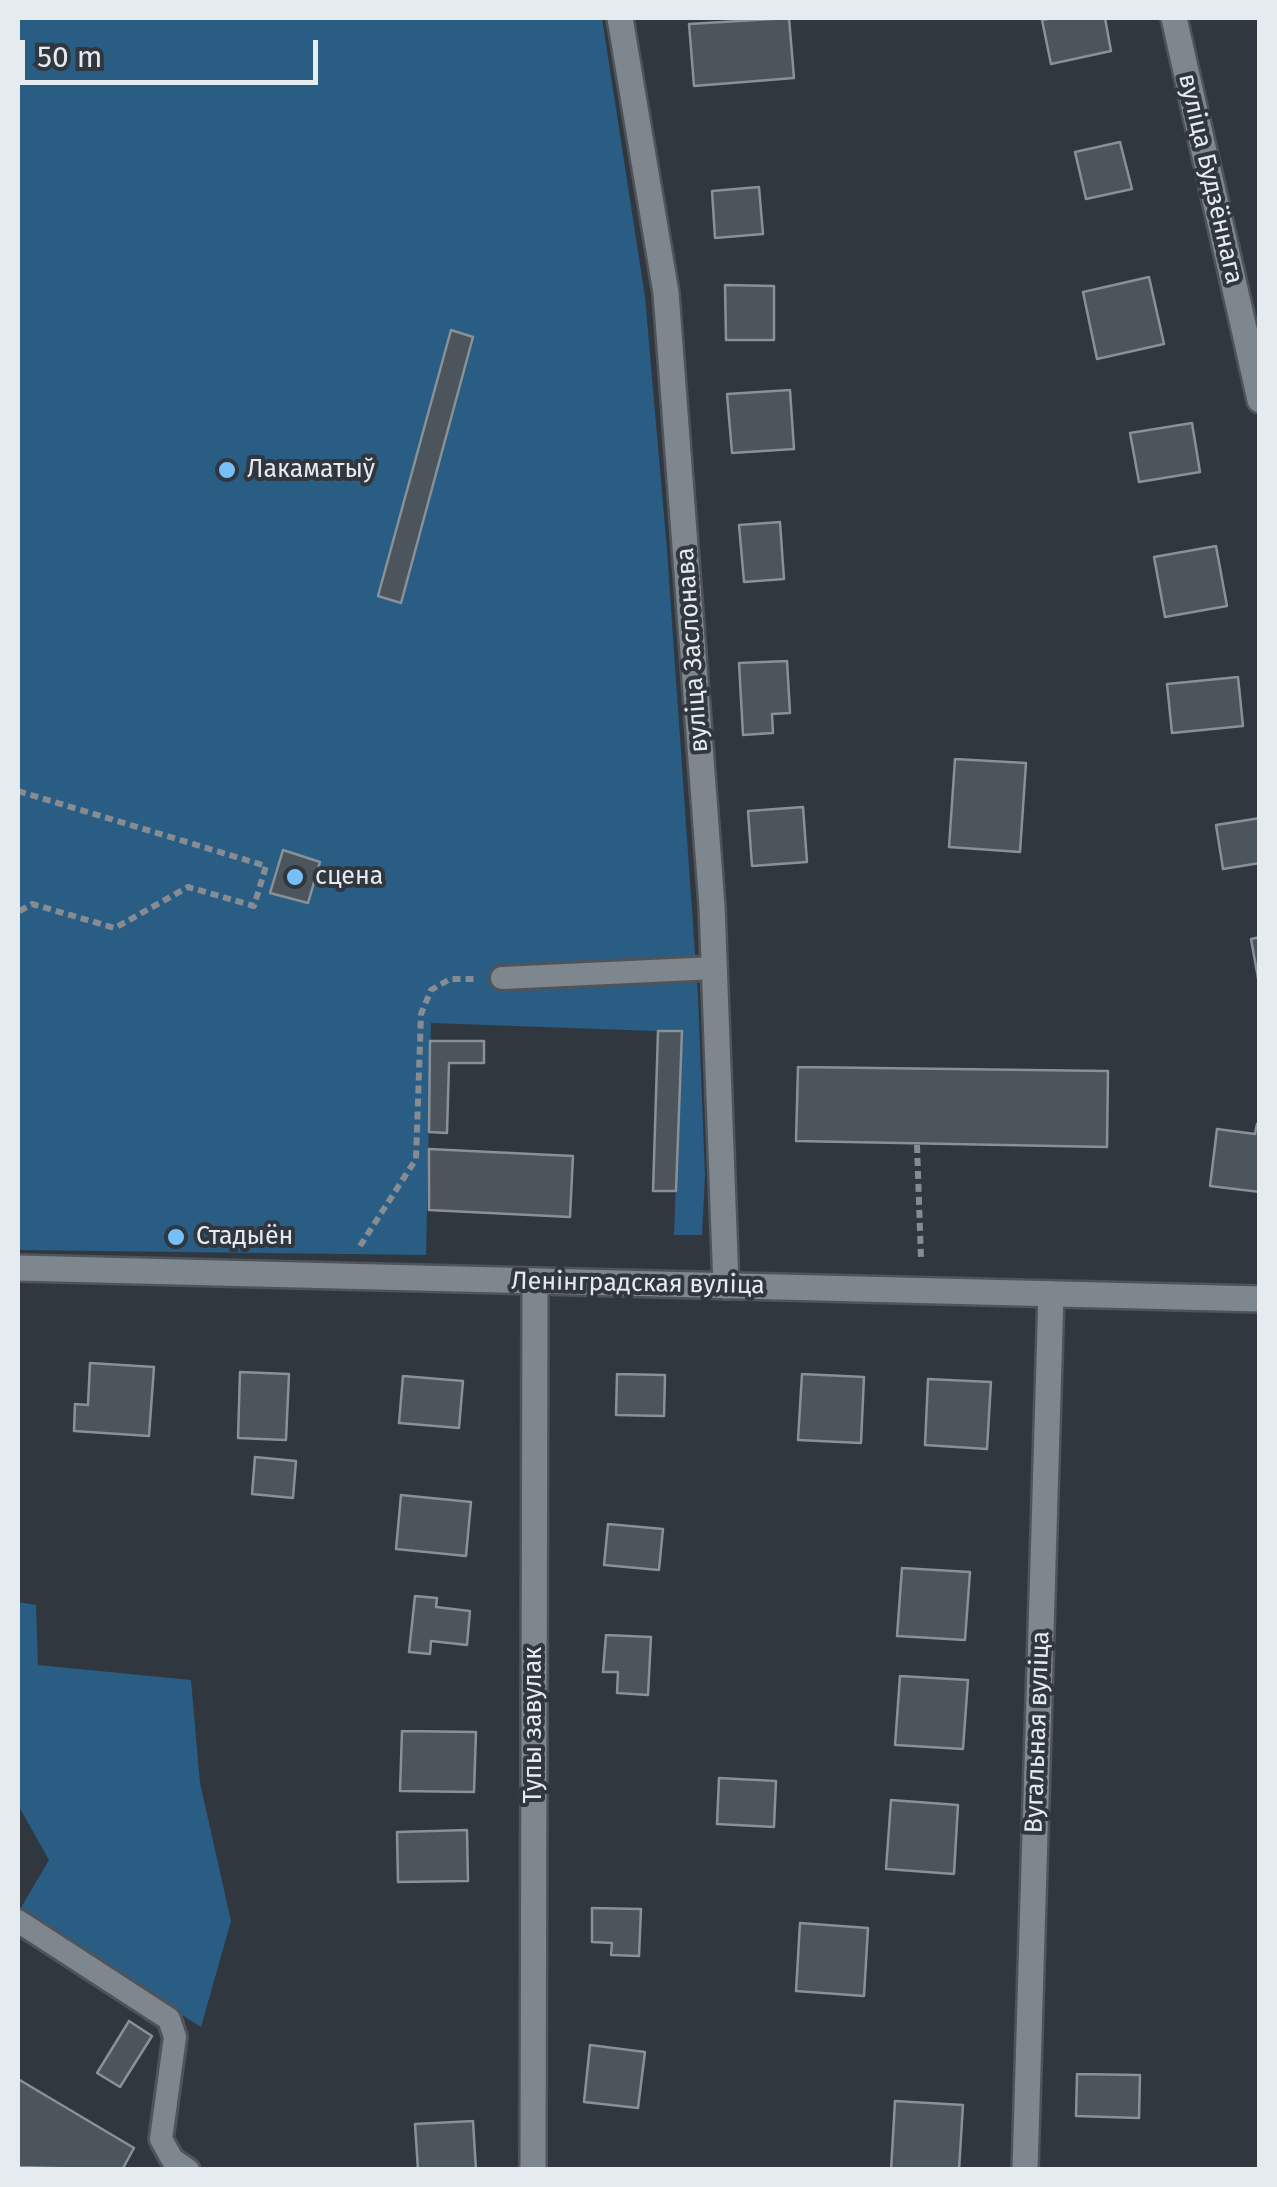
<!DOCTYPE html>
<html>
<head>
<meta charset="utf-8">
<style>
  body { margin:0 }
  #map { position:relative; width:1277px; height:2187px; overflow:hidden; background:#30373e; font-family:"Fira Sans",sans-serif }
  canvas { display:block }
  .frame { position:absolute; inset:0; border:20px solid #e6ebef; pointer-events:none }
  .scale { position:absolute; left:20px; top:40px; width:298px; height:45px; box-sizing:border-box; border:5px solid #e6ebef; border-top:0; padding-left:12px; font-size:30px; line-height:35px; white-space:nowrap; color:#e6ebef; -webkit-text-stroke:8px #30373e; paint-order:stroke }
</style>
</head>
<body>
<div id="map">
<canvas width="1277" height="2187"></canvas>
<div class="frame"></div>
<div class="scale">50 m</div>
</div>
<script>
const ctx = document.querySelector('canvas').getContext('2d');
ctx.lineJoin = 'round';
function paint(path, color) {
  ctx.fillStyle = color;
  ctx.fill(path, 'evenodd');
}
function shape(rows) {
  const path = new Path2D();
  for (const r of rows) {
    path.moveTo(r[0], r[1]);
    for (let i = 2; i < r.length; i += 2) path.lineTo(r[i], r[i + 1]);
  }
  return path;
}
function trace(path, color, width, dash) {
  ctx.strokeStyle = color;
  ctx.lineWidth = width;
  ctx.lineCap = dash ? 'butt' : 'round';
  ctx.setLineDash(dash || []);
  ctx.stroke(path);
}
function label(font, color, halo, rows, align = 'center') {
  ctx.font = font + ' "Fira Sans",sans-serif';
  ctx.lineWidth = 8;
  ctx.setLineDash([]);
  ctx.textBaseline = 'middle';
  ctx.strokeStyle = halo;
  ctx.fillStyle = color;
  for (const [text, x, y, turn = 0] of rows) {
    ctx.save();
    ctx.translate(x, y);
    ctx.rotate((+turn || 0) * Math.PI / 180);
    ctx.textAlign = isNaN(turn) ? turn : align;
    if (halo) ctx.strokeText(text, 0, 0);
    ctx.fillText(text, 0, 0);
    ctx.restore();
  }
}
paint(shape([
  [18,18,602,18,645,297,667,550,698,997,705,1176,702,1235,674,1235,681,1032,431,1023,426,1255,18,1250],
  [18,1602,36,1605,38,1665,191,1680,200,1783,231,1921,201,2027,19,1911,49,1860,18,1805]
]), '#295d83');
const building = shape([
  [789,18,794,78,694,86,689,24,789,18],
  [1053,18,1105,18,1111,51,1051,64,1042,20,1053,18],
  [1120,142,1132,189,1086,199,1075,152,1120,142],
  [759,187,763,234,715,238,712,191,759,187],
  [1149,277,1164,344,1097,359,1083,292,1149,277],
  [725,285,774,286,774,340,726,340,725,285],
  [451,330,473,337,401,603,378,596,451,330],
  [790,390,794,449,732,453,727,394,790,390],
  [1192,423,1200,472,1139,482,1130,433,1192,423],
  [780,522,784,579,744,582,739,525,780,522],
  [1216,546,1227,606,1165,617,1154,557,1216,546],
  [787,661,790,713,772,714,773,733,743,735,739,663,787,661],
  [1238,677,1243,726,1172,733,1167,684,1238,677],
  [955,759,1026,763,1020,852,949,847,955,759],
  [803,807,807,862,752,866,748,811,803,807],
  [1260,818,1260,863,1223,869,1216,825,1260,818],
  [283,850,320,862,308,903,270,893,283,850],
  [1260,937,1260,989,1251,939,1260,937],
  [658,1031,682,1031,676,1191,653,1191,658,1031],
  [430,1041,484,1041,484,1063,449,1063,447,1133,429,1132,430,1041],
  [798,1067,1108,1071,1107,1147,796,1141,798,1067],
  [1257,1124,1260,1124,1260,1192,1210,1186,1217,1129,1255,1134,1257,1124],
  [429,1149,573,1156,570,1217,429,1210,429,1149],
  [90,1363,154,1367,149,1436,74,1431,75,1404,88,1405,90,1363],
  [240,1372,289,1374,286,1440,238,1438,240,1372],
  [617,1374,665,1375,664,1416,616,1415,617,1374],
  [802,1374,864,1377,861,1443,798,1440,802,1374],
  [403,1376,463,1381,459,1428,399,1423,403,1376],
  [928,1379,991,1382,987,1449,925,1445,928,1379],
  [255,1457,296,1461,293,1498,252,1494,255,1457],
  [401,1495,471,1502,466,1556,396,1549,401,1495],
  [608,1524,663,1529,659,1570,604,1565,608,1524],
  [902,1568,970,1572,965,1640,897,1636,902,1568],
  [415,1596,437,1598,436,1607,470,1611,467,1645,431,1641,430,1654,409,1652,415,1596],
  [606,1635,651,1637,648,1695,617,1693,618,1672,603,1672,606,1635],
  [900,1676,968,1680,963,1749,895,1745,900,1676],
  [402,1731,476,1732,474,1792,400,1791,402,1731],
  [719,1778,776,1781,774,1827,717,1824,719,1778],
  [891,1800,958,1805,954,1874,886,1869,891,1800],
  [467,1830,468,1881,398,1882,397,1832,467,1830],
  [592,1908,641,1909,639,1956,611,1955,612,1943,592,1942,592,1908],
  [800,1923,868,1928,864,1996,796,1991,800,1923],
  [129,2021,152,2036,120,2087,97,2073,129,2021],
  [590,2045,645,2052,638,2108,584,2102,590,2045],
  [1077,2074,1140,2075,1139,2118,1076,2116,1077,2074],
  [18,2079,134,2148,122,2170,18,2167,18,2079],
  [895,2101,963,2105,959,2170,891,2170,895,2101],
  [473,2121,476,2170,418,2170,415,2124,473,2121]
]);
paint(building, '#4d555c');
trace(building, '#889198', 2.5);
const service = shape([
  [502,978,715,968],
  [18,1921,169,2019,175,2037,161,2139,172,2159,188,2170]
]);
const minor = shape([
  [620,18,666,293,712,906,726,1286],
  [533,2170,535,1281],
  [1025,2170,1051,1294]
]);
const tertiary = shape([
  [1174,18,1260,400],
  [18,1268,1260,1299]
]);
trace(service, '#4e5459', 28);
trace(minor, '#4e5459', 30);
trace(tertiary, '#4e5459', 30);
trace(shape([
  [18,791,266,866,254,906,188,887,115,928,32,904,18,912],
  [917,1145,921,1259],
  [360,1246,416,1159,421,1014,431,990,450,979,476,979]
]), '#868c91', 6, [8, 5]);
trace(service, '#7e878e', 22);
trace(minor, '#7e878e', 25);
trace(tertiary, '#7e878e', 25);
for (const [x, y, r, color] of [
  [227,470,10,"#77bff7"],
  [295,877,10,"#77bff7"],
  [176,1237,10,"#77bff7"]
]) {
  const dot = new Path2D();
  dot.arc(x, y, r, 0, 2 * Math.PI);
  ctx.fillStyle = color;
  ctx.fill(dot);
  trace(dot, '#30373e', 4);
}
label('25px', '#e6ebef', '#30373e', [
  ["вуліца Будзённага",1210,179,77],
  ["вуліца Заслонава",693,650,-94],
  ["Ленінградская вуліца",638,1284,1],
  ["Тупы завулак",534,1725,-90],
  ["Вугальная вуліца",1038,1732,-88]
]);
label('25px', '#e6ebef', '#30373e', [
  ["Лакаматыў",247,470],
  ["сцена",315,877],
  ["Стадыён",196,1237]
], 'left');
</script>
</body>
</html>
